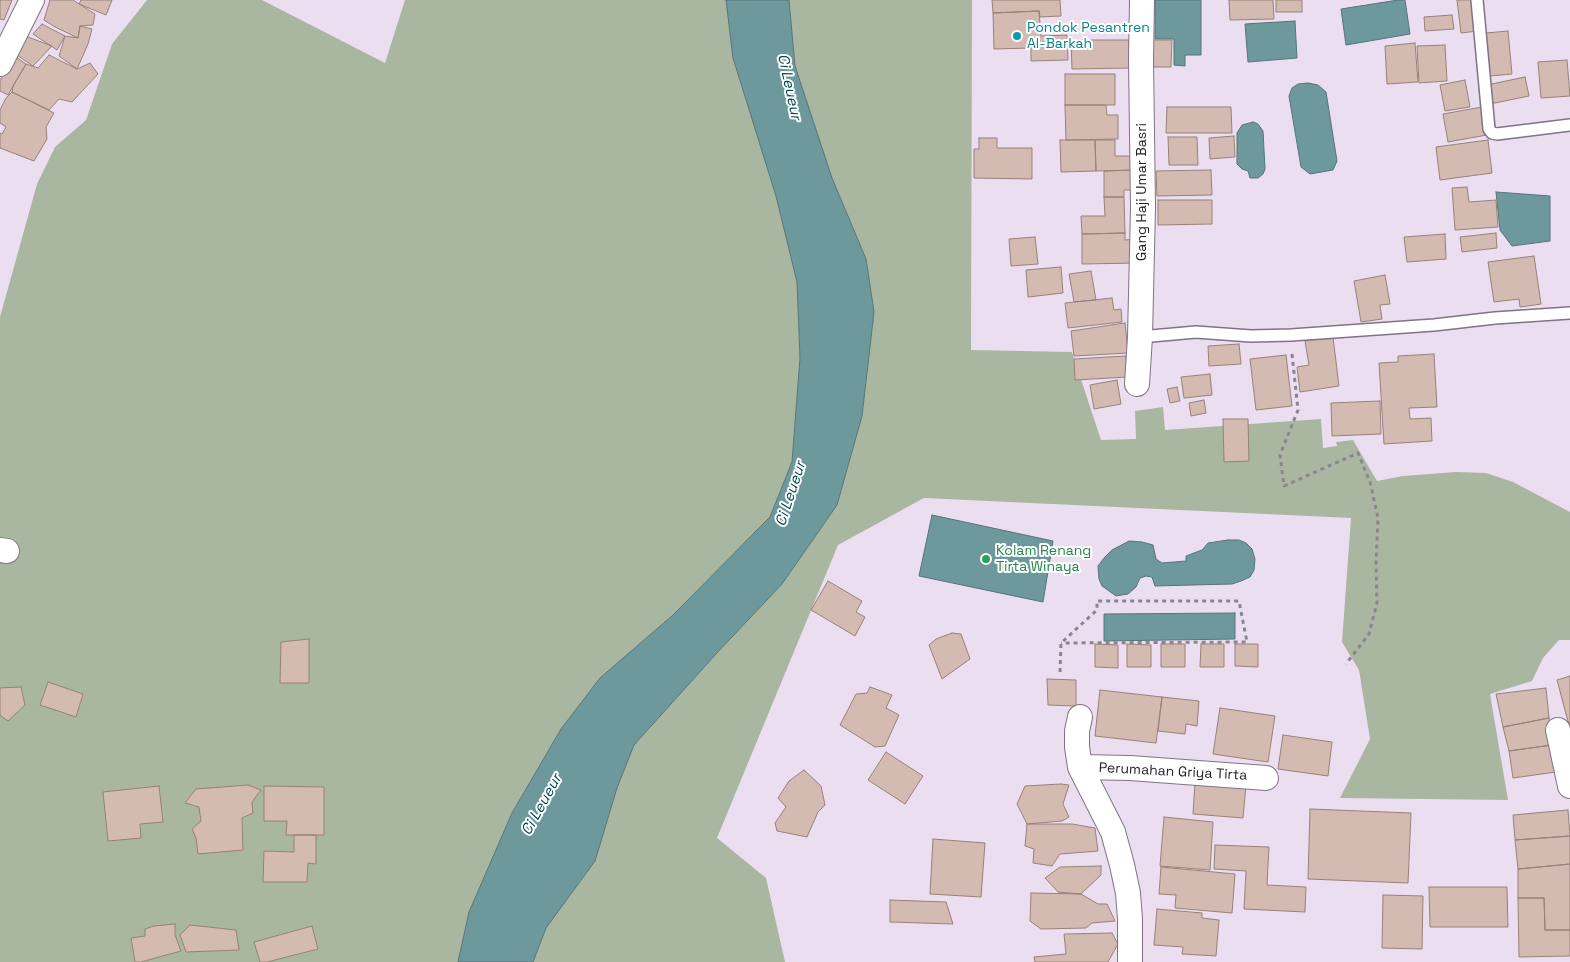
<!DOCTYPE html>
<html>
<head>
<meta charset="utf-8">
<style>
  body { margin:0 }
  canvas { display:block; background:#ecdef1 }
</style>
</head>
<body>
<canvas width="1570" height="962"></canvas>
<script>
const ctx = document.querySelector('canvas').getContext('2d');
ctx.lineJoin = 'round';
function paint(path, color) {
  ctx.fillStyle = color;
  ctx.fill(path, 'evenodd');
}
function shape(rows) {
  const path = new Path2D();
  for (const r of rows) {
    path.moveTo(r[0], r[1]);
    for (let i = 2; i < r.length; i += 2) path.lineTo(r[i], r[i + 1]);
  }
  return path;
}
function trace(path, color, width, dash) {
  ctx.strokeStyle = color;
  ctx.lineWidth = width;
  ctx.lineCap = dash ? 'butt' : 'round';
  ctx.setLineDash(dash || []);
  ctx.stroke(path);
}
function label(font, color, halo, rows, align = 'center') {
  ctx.font = font + ' "Space Grotesk",sans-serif';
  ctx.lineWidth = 4;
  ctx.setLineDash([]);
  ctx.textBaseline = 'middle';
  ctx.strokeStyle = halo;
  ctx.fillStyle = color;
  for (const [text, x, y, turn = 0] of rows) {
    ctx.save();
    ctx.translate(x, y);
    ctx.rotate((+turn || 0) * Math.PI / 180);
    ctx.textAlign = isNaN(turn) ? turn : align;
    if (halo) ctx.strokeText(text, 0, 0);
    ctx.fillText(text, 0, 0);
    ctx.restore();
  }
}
paint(shape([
  [147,0,262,0,385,63,405,0,726,0,733,58,776,196,797,282,800,358,792,462,770,517,673,615,600,678,561,729,512,813,469,912,458,962,0,962,0,317,37,184,55,147,86,120,112,44],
  [789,0,972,0,971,350,1072,352,1101,440,1136,439,1135,411,1163,407,1165,430,1321,419,1323,448,1337,446,1336,442,1353,440,1377,481,1403,476,1456,472,1486,473,1513,482,1570,512,1570,640,1559,640,1543,658,1532,681,1490,694,1508,800,1340,798,1370,739,1359,670,1342,642,1351,518,924,498,838,545,717,838,766,878,785,962,533,962,546,928,595,860,617,788,634,745,716,654,782,584,837,505,862,416,874,312,866,259,832,178,795,66]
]), '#a9b7a1');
const water = shape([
  [726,0,789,0,795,66,832,178,866,259,874,312,862,416,837,505,782,584,716,654,634,745,617,788,595,861,546,928,533,962,458,962,469,912,512,813,561,729,600,678,673,615,770,517,792,462,800,358,797,282,776,196,733,58,726,0],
  [1155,0,1201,0,1201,55,1185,55,1185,66,1174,65,1174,39,1155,39,1155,0],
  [1398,0,1405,0,1410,34,1346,45,1341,9,1398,0],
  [1295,21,1297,58,1248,62,1245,24,1295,21],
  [1308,83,1318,85,1326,92,1337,161,1333,170,1310,174,1301,167,1289,96,1292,88,1298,84,1308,83],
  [1253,122,1258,124,1263,131,1265,169,1263,174,1258,178,1250,178,1248,171,1242,169,1237,164,1237,133,1242,125,1253,122],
  [1496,192,1550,196,1550,241,1512,246,1500,230,1496,192],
  [932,515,1053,541,1043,602,919,576,932,515],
  [1228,540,1239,540,1246,543,1252,549,1255,559,1254,570,1250,577,1241,581,1232,584,1155,586,1152,577,1146,576,1140,578,1136,587,1128,594,1116,596,1102,586,1099,579,1098,566,1104,558,1112,550,1129,541,1142,542,1153,545,1156,559,1162,563,1186,561,1186,556,1202,550,1208,543,1228,540],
  [1235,613,1235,639,1104,641,1104,614,1235,613]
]);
paint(water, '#6d999d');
trace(water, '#567479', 1);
const building = shape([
  [0,0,12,0,4,20,0,19,0,0],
  [50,0,73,0,95,14,93,25,80,26,78,38,55,27,44,20,50,0],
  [81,0,112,0,106,15,79,4,81,0],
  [992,0,1060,0,1061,16,1040,17,1039,11,993,13,992,0],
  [1229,0,1273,0,1274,19,1230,20,1229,0],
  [1276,0,1302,0,1302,12,1276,12,1276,0],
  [1457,0,1474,0,1478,31,1461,33,1457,0],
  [1039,11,1041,36,1067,35,1068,60,1031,61,1031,48,994,49,993,13,1039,11],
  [1452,15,1454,29,1425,31,1424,17,1452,15],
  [42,24,65,36,57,50,33,34,42,24],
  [80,26,92,29,88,44,77,69,59,56,65,36,78,38,80,26],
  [1508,31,1512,74,1490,76,1486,33,1508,31],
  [20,34,52,46,33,66,11,51,20,34],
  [1071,40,1129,40,1130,68,1072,69,1071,40],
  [1152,40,1172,40,1171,67,1152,67,1152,40],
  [1415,43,1418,82,1387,84,1385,46,1415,43],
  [1445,45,1447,81,1419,83,1417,46,1445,45],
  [13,55,26,64,8,95,0,91,0,81,13,55],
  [49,55,77,69,90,63,98,74,72,102,59,99,49,110,12,92,13,86,26,64,38,68,49,55],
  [1567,60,1570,96,1541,98,1538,62,1567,60],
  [1065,74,1115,74,1115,105,1065,105,1065,74],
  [1525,77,1529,96,1490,104,1487,85,1525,77],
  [1465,80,1470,107,1445,111,1440,85,1465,80],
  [12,92,54,113,46,127,47,139,34,161,0,148,0,133,2,134,6,127,0,123,0,110,6,98,12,92],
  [1065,105,1106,105,1107,115,1118,115,1118,139,1066,140,1065,105],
  [1167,107,1231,107,1232,133,1166,133,1167,107],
  [1482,107,1487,135,1448,142,1443,114,1482,107],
  [1234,136,1235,157,1210,159,1209,138,1234,136],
  [1168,137,1197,137,1198,165,1169,165,1168,137],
  [979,138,997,138,997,148,1032,148,1032,179,974,178,974,149,979,149,979,138],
  [1060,140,1095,140,1096,171,1061,172,1060,140],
  [1095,140,1115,140,1115,156,1136,156,1136,170,1096,171,1095,140],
  [1488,140,1492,173,1440,180,1436,147,1488,140],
  [1136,170,1137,190,1124,190,1124,197,1104,197,1104,171,1136,170],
  [1211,170,1212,195,1157,196,1156,171,1211,170],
  [1467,187,1469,202,1496,200,1498,227,1455,230,1452,188,1467,187],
  [1104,197,1124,197,1125,233,1082,234,1081,216,1105,216,1104,197],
  [1158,200,1212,200,1212,224,1158,225,1158,200],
  [1125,233,1125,240,1138,239,1139,263,1082,264,1082,234,1125,233],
  [1496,233,1497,248,1462,252,1460,237,1496,233],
  [1445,234,1446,259,1407,262,1404,237,1445,234],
  [1035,237,1038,264,1011,266,1009,239,1035,237],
  [1534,256,1541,304,1520,307,1519,299,1494,302,1488,262,1534,256],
  [1061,267,1063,293,1028,297,1026,270,1061,267],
  [1091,271,1096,300,1074,302,1069,274,1091,271],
  [1385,275,1390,304,1380,305,1382,319,1361,322,1354,281,1385,275],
  [1112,298,1114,310,1121,309,1122,322,1068,328,1065,303,1112,298],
  [1125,323,1128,353,1074,356,1071,331,1125,323],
  [1333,337,1339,386,1300,392,1297,367,1309,365,1305,341,1333,337],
  [1239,344,1241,364,1209,366,1208,346,1239,344],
  [1434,354,1437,407,1409,408,1410,419,1431,418,1432,441,1384,444,1379,363,1398,362,1398,356,1434,354],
  [1286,355,1292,406,1256,410,1250,359,1286,355],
  [1126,356,1127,377,1075,380,1074,359,1126,356],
  [1210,374,1212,395,1184,398,1181,377,1210,374],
  [1117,380,1121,404,1094,409,1090,385,1117,380],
  [1177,387,1180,401,1170,403,1167,389,1177,387],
  [1204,400,1206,413,1191,416,1189,403,1204,400],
  [1380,401,1381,434,1332,436,1331,403,1380,401],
  [1223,419,1248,419,1249,461,1224,462,1223,419],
  [828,581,862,601,856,612,865,617,855,636,811,610,828,581],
  [952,633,961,634,970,659,942,679,929,645,936,639,952,633],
  [309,639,309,683,280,683,281,642,309,639],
  [1095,644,1118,645,1118,668,1095,667,1095,644],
  [1127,644,1151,645,1151,667,1127,667,1127,644],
  [1161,644,1185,644,1185,667,1161,667,1161,644],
  [1201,644,1224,644,1224,667,1200,667,1201,644],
  [1235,644,1258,644,1258,667,1235,666,1235,644],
  [1570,676,1570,729,1557,680,1570,676],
  [1047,679,1076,680,1076,706,1048,705,1047,679],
  [48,682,83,694,76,717,40,705,48,682],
  [21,687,25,705,8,721,0,715,0,688,21,687],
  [870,687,892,695,886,708,899,715,885,746,875,747,840,725,856,694,867,693,870,687],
  [1546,688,1549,718,1503,727,1496,694,1546,688],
  [1100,690,1162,697,1156,743,1095,736,1100,690],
  [1162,697,1199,701,1197,726,1186,724,1185,734,1158,731,1162,697],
  [1220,708,1275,716,1268,762,1213,754,1220,708],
  [1549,718,1552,745,1509,751,1503,727,1549,718],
  [1283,735,1332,742,1328,776,1278,769,1283,735],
  [1552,745,1556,772,1513,778,1509,751,1552,745],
  [886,752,923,776,905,804,868,780,886,752],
  [804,770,821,786,825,805,818,812,807,837,777,831,775,823,786,807,778,798,789,781,804,770],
  [1195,782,1246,785,1243,818,1193,814,1195,782],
  [1061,784,1069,785,1063,804,1069,817,1062,821,1027,824,1017,804,1025,786,1061,784],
  [248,785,261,790,252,802,253,813,242,818,243,850,198,854,196,838,192,829,201,821,199,807,185,803,196,789,248,785],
  [159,786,163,822,140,824,141,838,108,841,103,792,159,786],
  [264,786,324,787,324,835,286,835,287,821,264,821,264,786],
  [1310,809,1411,813,1408,883,1308,879,1310,809],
  [1568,810,1570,836,1515,840,1513,815,1568,810],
  [1164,817,1213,822,1210,870,1160,866,1164,817],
  [1027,824,1072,824,1095,828,1098,851,1060,854,1052,866,1033,863,1034,849,1025,846,1027,824],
  [294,835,316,835,316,864,308,863,307,882,263,882,264,851,294,852,294,835],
  [1570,836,1570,864,1518,869,1515,840,1570,836],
  [933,839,985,843,981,897,930,894,933,839],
  [1215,845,1269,847,1267,885,1306,887,1305,912,1244,909,1246,871,1214,869,1215,845],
  [1570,864,1570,930,1545,930,1544,898,1518,898,1518,869,1570,864],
  [1101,866,1101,875,1081,894,1058,892,1045,878,1060,867,1101,866],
  [1161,867,1235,874,1232,913,1175,908,1176,895,1159,894,1161,867],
  [1429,887,1507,887,1508,927,1430,927,1429,887],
  [1031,893,1081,894,1098,904,1107,904,1115,921,1092,923,1086,928,1041,929,1030,921,1031,893],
  [1383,895,1423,896,1422,949,1382,948,1383,895],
  [1518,898,1544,898,1545,930,1570,930,1570,956,1519,957,1518,898],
  [890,900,946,902,953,924,890,922,890,900],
  [1157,909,1202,913,1202,918,1219,920,1216,956,1182,954,1183,947,1154,945,1157,909],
  [175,924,175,935,181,951,141,962,135,962,131,938,145,936,145,929,154,926,175,924],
  [190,925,236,930,239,950,186,952,180,935,190,925],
  [312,926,318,949,267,962,260,962,254,942,312,926],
  [1112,933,1118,944,1108,962,1035,962,1034,957,1066,954,1064,934,1112,933]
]);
paint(building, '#d3bbb2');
trace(building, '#978179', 1);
const service = shape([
  [1477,0,1489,129,1492,133,1497,134,1570,125],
  [1140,337,1196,332,1251,336,1291,335,1434,325,1495,318,1570,313]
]);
const minor = shape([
  [0,64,32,0],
  [1137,384,1140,337,1143,208,1141,59,1142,0],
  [0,550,7,551],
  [1080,717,1077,731,1077,747,1080,767,1113,832,1122,865,1128,893,1130,919,1130,962],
  [1558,730,1570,786],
  [1080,767,1130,768,1266,778]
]);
trace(service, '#807384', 14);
trace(minor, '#807384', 26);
trace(shape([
  [1292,354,1298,410,1280,455,1284,486,1358,453,1370,482,1378,518,1376,564,1377,603,1369,634,1346,664],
  [1060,672,1061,643,1097,610,1097,601,1239,601,1247,642,1061,643]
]), '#8d8491', 3, [4, 4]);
trace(service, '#fff', 11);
trace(minor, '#fff', 24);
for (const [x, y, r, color] of [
  [1017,36,5,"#0f9aa8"],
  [986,559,5,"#2e9e5b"]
]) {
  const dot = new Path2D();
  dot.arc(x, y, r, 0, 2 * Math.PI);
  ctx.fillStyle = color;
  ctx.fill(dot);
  trace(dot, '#fff', 2);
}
label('14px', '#0d838f', '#fff', [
  ["Pondok Pesantren",1027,28],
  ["Al-Barkah",1027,44]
], 'left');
label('14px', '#221d24', '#fff', [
  ["Gang Haji Umar Basri",1142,192,-90],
  ["Perumahan Griya Tirta",1173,772,3]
]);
label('14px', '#27864d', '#fff', [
  ["Kolam Renang",996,551],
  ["Tirta Winaya",996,567]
], 'left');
label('italic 15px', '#01494e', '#fff', [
  ["Ci Leueur",789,87,78],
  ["Ci Leueur",791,494,-72],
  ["Ci Leueur",542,805,-61]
]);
</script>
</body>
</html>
